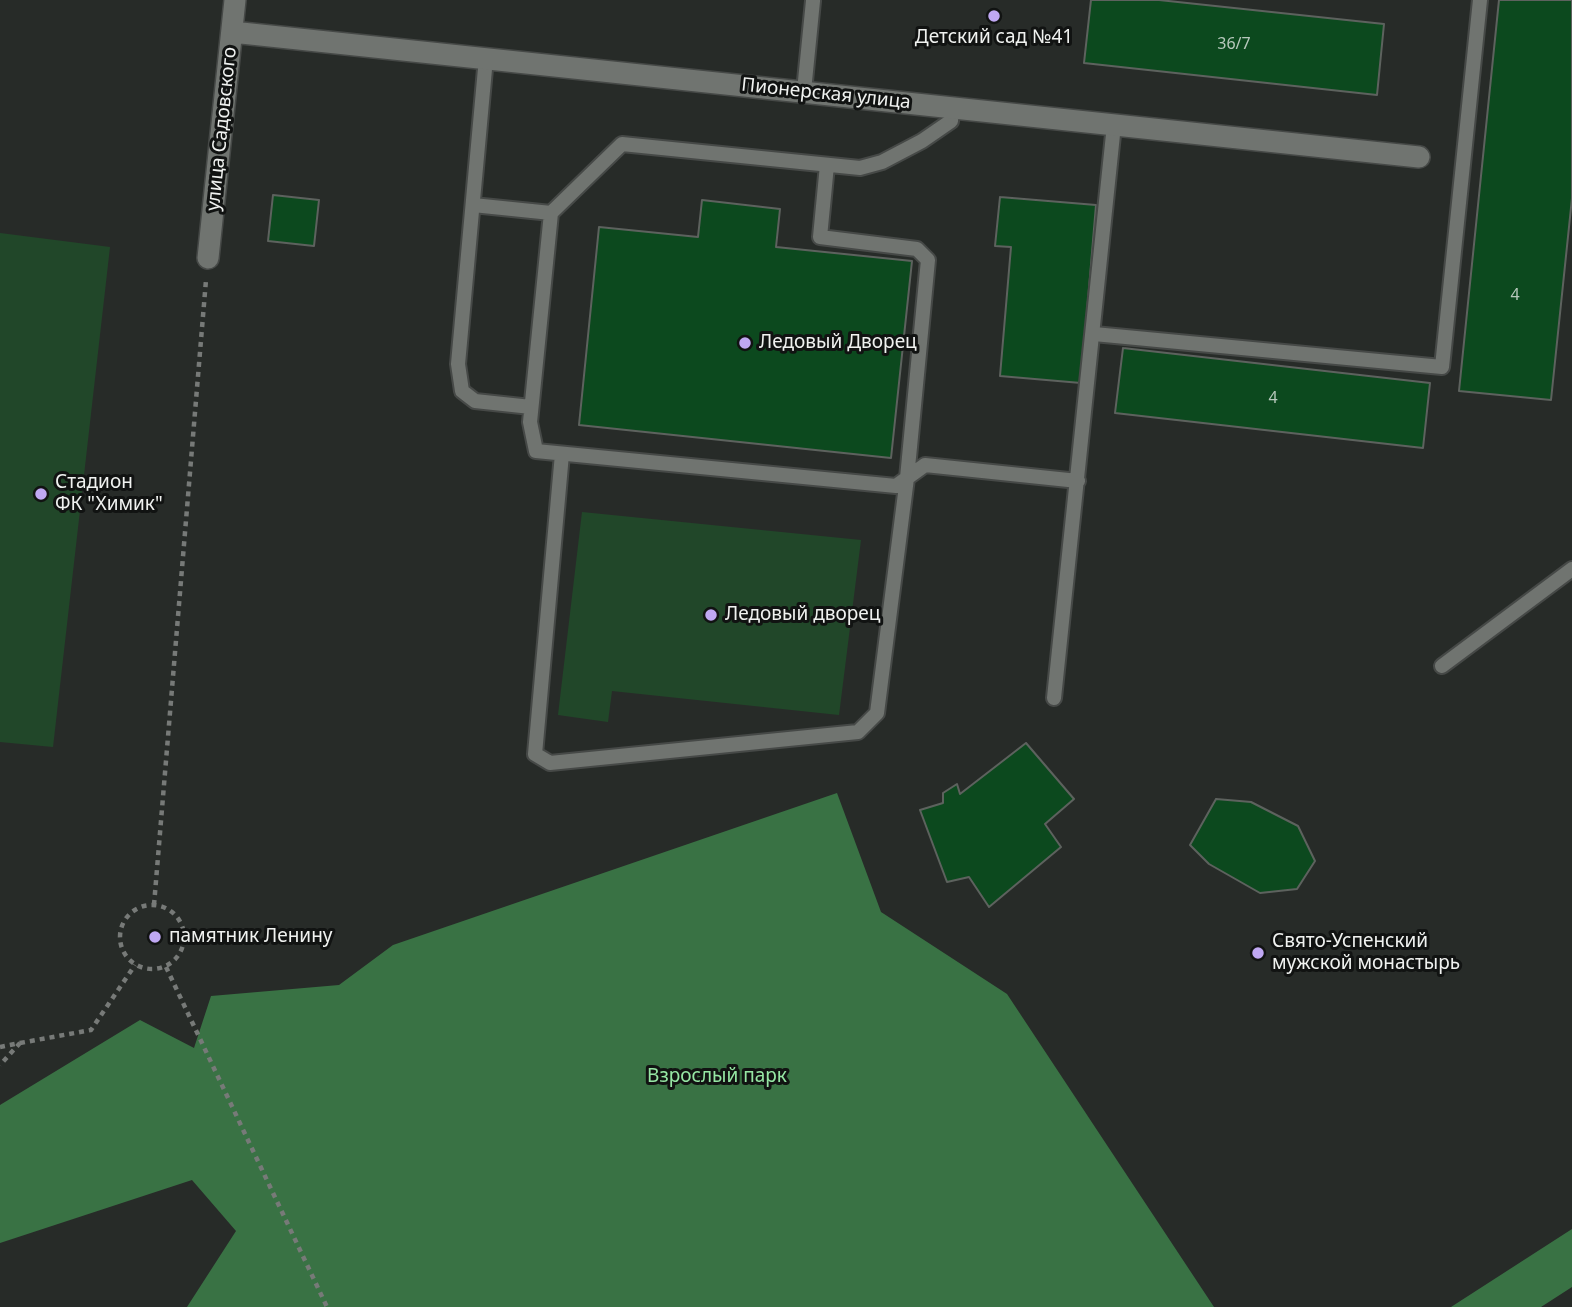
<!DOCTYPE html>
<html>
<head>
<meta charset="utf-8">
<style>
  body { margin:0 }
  canvas { display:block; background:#272b28 }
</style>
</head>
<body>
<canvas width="1572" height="1307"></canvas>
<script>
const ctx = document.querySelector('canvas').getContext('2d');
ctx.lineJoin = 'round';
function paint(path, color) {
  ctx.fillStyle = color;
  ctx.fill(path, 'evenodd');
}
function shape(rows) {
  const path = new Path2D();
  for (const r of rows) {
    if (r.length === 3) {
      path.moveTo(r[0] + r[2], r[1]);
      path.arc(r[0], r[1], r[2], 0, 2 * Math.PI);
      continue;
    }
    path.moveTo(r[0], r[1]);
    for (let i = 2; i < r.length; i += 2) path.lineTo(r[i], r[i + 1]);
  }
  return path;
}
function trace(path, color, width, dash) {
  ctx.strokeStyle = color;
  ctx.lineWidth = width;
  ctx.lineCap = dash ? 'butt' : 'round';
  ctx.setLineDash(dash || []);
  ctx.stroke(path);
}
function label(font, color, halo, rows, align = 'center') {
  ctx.font = font + ' "Noto Sans",sans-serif';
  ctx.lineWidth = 6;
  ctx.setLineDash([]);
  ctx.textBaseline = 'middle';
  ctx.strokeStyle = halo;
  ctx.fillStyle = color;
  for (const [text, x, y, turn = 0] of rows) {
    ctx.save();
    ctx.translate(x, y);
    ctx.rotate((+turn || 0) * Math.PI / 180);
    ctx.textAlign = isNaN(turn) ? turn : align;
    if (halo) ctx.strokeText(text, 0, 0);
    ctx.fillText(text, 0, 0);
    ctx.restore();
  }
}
paint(shape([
  [0,233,110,247,53,747,0,742],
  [582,512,861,540,839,715,612,691,608,722,558,715]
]), '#214729');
paint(shape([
  [837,793,881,912,1007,994,1214,1307,187,1307,236,1231,192,1180,0,1243,0,1105,140,1020,194,1048,211,996,339,985,393,945],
  [1572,1229,1572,1287,1541,1307,1451,1307]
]), '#397244');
const building = shape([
  [1091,0,1159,0,1384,24,1377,95,1084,63,1091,0],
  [1499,0,1572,0,1572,198,1551,400,1459,391,1499,0],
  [273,195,319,200,314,246,268,241,273,195],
  [1000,197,1096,205,1081,383,1000,376,1011,247,995,246,1000,197],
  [702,200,780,209,776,247,912,261,891,458,579,425,599,227,698,237,702,200],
  [1123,348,1430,383,1423,448,1115,413,1123,348],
  [1026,743,1074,799,1045,824,1061,847,989,907,969,877,947,882,920,810,943,803,943,793,957,784,960,794,1026,743],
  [1216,799,1251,802,1298,826,1315,861,1297,889,1260,893,1209,864,1190,845,1216,799]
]);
paint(building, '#0c491e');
trace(building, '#5d625e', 2);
const lane = shape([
  [486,58,458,364,462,391,475,401,531,407],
  [804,91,813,1],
  [952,107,951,121,922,141,882,162,860,168,622,144,551,213,530,422,536,451,896,486,925,465,1078,481],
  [473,205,551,213],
  [1094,334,1442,367,1480,0],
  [562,454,535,754,550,763,858,732,877,713,907,478,928,260,917,249,820,237,827,165],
  [1442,666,1572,569],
  [1054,698,1114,125]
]);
const street = shape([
  [232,32,1419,157],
  [208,258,235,0]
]);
trace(lane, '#464947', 18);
trace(street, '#464947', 24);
trace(shape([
  [152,937,32],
  [154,905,206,280],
  [166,967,327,1307],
  [20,1043,91,1030,135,965],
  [0,1047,20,1043,0,1065]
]), '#777a78', 4.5, [5, 5]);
trace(lane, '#707470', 14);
trace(street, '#707470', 21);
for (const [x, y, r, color] of [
  [994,16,7,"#c0a8f3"],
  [745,343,7,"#c0a8f3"],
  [41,494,7,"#c0a8f3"],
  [711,615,7,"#c0a8f3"],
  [155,937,7,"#c0a8f3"],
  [1258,953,7,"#c0a8f3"]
]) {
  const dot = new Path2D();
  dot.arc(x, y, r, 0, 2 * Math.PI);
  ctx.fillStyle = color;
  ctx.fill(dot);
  trace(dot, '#111312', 2.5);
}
label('16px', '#b7c8bc', null, [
  ["36/7",1234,44],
  ["4",1515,295],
  ["4",1273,398]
]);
label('19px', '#f0f2f0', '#111312', [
  ["Детский сад №41",994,38,"center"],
  ["Ледовый Дворец",759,343],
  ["Стадион",55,483],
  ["ФК \"Химик\"",55,505],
  ["Ледовый дворец",725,615],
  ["памятник Ленину",169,937],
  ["Свято-Успенский",1272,942],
  ["мужской монастырь",1272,964]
], 'left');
label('19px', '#f0f2f0', '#111312', [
  ["Пионерская улица",826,94,6],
  ["улица Садовского",222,129,-84]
]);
label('19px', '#96e7a4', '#111312', [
  ["Взрослый парк",717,1077]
]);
</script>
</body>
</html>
